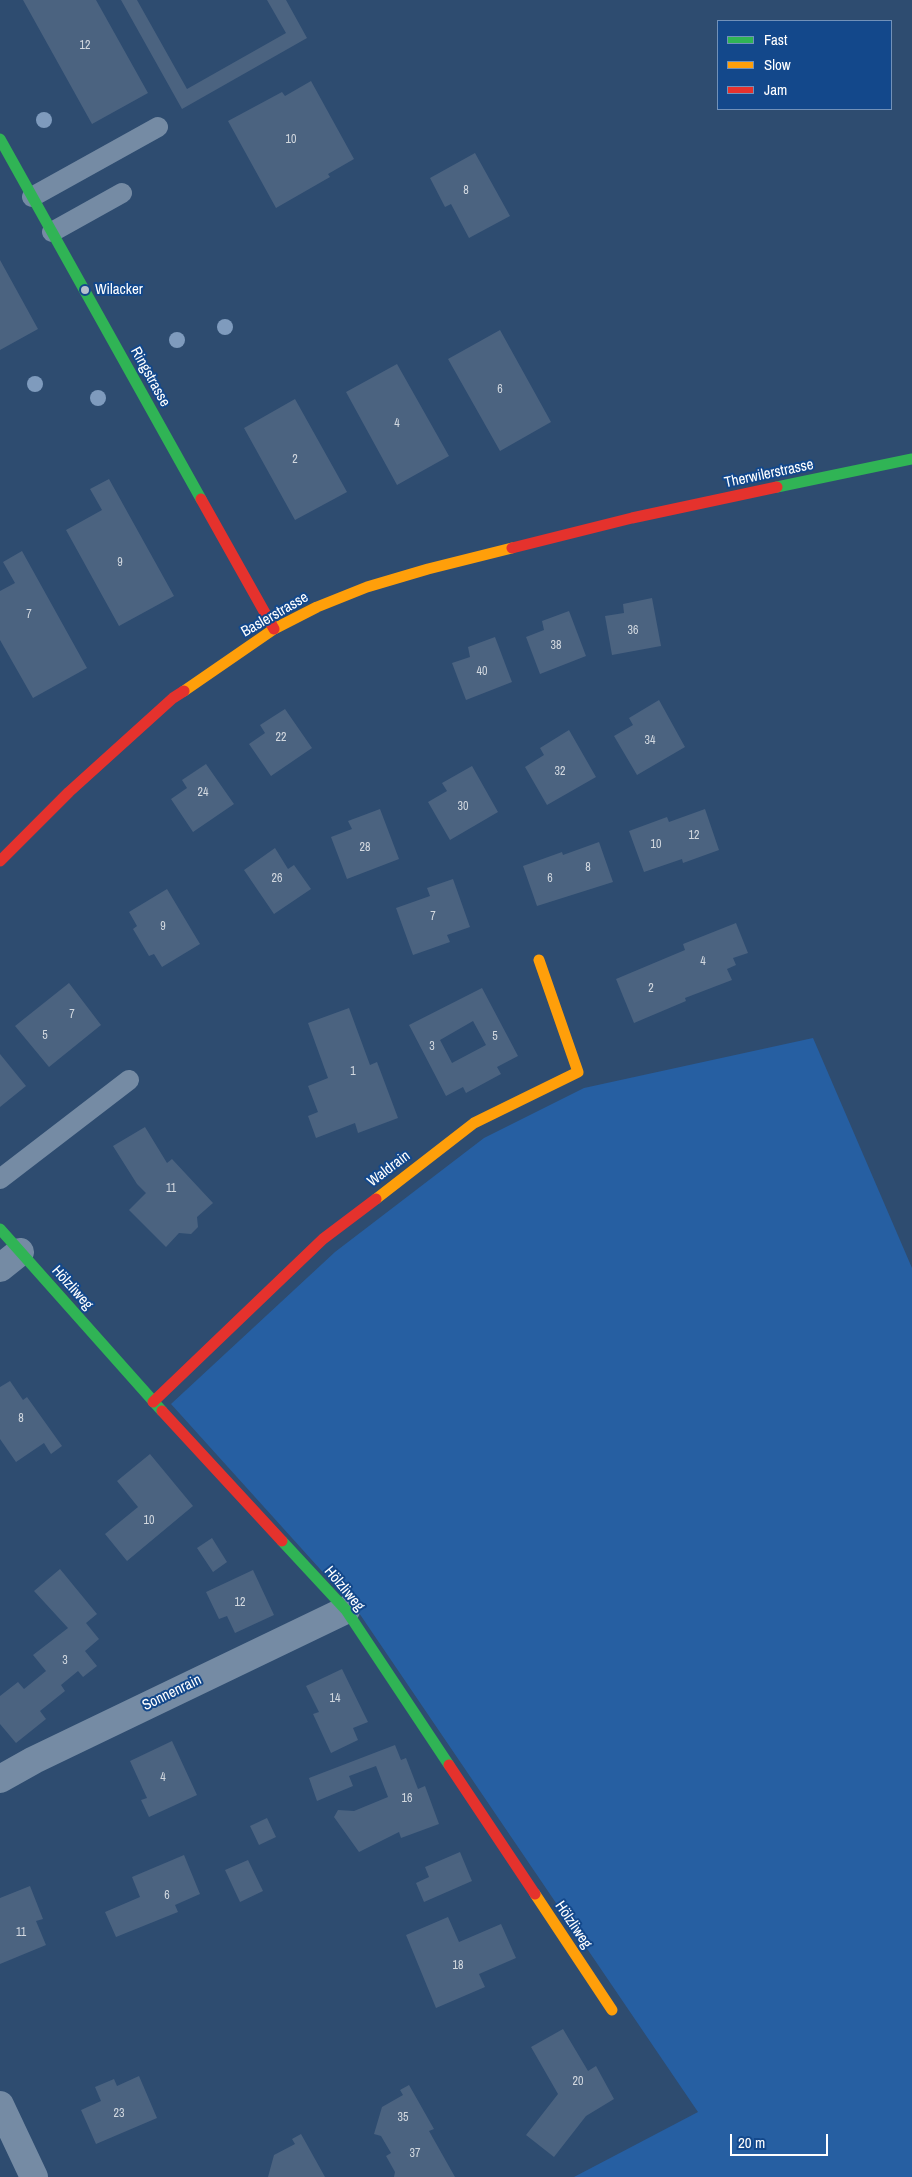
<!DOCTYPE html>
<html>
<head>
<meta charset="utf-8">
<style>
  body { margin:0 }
  #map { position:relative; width:912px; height:2177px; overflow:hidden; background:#2e4c70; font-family:"Archivo Narrow",sans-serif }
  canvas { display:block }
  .legend { position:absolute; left:717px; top:20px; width:175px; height:90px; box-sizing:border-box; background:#13488b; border:1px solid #7191b9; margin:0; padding:6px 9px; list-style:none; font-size:15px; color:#fff }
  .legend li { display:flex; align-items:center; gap:10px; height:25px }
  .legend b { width:25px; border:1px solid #7191b9 }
  .scale { position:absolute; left:730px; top:2134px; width:98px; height:22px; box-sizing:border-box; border:2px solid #fff; border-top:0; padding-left:6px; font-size:15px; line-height:18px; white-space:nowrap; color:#fff; -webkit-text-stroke:4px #13488b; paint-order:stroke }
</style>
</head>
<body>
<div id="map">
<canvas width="912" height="2177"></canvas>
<ul class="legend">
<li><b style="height:6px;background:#30b455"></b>Fast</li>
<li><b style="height:6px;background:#ff9f0a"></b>Slow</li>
<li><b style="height:6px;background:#e5322d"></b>Jam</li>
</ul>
<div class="scale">20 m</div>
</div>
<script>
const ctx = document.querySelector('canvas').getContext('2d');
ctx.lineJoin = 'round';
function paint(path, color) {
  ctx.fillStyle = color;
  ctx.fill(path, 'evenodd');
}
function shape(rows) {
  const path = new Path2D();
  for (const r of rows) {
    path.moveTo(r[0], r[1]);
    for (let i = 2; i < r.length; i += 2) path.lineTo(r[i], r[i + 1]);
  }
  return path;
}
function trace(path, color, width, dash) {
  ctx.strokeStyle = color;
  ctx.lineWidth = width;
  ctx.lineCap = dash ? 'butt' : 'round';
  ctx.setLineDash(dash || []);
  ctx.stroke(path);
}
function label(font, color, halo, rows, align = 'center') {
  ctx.font = font + ' "Archivo Narrow",sans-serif';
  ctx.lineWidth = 4;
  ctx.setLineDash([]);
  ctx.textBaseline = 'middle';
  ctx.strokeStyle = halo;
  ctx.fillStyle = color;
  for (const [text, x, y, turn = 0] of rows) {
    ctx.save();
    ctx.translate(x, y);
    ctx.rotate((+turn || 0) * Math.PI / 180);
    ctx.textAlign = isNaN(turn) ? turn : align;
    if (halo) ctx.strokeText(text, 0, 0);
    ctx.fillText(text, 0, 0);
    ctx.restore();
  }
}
paint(shape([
  [813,1038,912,1268,912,2177,574,2177,698,2112,357,1610,171,1404,335,1252,484,1138,584,1088]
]), '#265fa2');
paint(shape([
  [23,0,96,0,148,93,92,124],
  [121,0,137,0,187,89,286,33,267,0,286,0,307,38,182,109],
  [311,81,354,159,328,174,330,177,276,208,228,121,282,92,285,96],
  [475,153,510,216,469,238,451,204,445,207,430,178],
  [0,260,38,329,0,350],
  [500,330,551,422,500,451,448,359],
  [397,364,449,456,397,485,346,392],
  [295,399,347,492,295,520,244,428],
  [109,479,174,596,119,626,66,530,102,510,90,489],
  [22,551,87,668,33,698,0,640,0,591,15,583,3,562],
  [652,598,661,646,612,655,605,616,624,613,623,604],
  [569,611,586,656,540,674,526,637,544,630,542,621],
  [495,637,512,682,466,700,452,663,470,657,468,647],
  [659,700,685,747,637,775,614,736,633,725,629,718],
  [285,709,312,748,271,776,249,744,265,733,260,725],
  [569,730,596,777,547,805,525,767,544,755,540,748],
  [206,764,234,804,193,832,171,799,187,788,182,780],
  [472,766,498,812,450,840,428,802,447,791,442,783],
  [380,809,399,859,347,879,331,837,352,829,348,821],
  [705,809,719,850,683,863,682,859,644,872,629,831,667,817,669,822],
  [599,842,613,882,537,906,523,866,562,852,563,855],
  [275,848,288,869,294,865,311,889,274,914,244,870],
  [453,879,470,927,447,935,450,942,413,955,396,908,430,896,427,888],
  [167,889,200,944,162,967,154,954,149,956,133,929,137,926,129,912],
  [736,923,748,953,733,958,736,965,727,969,732,980,685,998,686,1001,634,1023,616,979,685,950,683,944],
  [69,983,101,1025,49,1067,15,1026],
  [482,988,518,1056,497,1067,501,1074,466,1093,463,1087,446,1096,409,1025],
  [473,1021,486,1045,452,1063,440,1040],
  [349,1008,370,1065,377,1062,398,1118,358,1133,355,1123,316,1138,308,1116,318,1112,308,1086,328,1078,308,1023],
  [0,1054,26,1086,0,1107],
  [145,1127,167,1163,172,1159,213,1203,197,1217,198,1227,191,1234,179,1233,166,1247,129,1210,146,1193,137,1184,113,1146],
  [10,1381,23,1400,27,1397,62,1446,51,1454,44,1443,16,1462,0,1439,0,1387],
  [150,1454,193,1506,127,1561,105,1534,138,1507,117,1481],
  [212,1538,227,1562,213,1572,197,1548],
  [60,1569,97,1614,86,1623,99,1639,85,1651,97,1666,83,1677,78,1671,61,1685,65,1691,40,1711,46,1719,16,1743,0,1724,0,1696,18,1682,24,1689,46,1671,33,1655,68,1628,34,1591],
  [253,1570,274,1615,235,1633,227,1616,219,1619,206,1592],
  [342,1669,368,1722,353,1728,358,1740,331,1753,313,1714,319,1712,306,1686],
  [172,1741,197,1795,149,1817,141,1800,147,1798,130,1761],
  [395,1745,401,1760,406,1758,418,1789,425,1786,439,1824,401,1838,399,1832,359,1852,334,1817,338,1810,354,1811,388,1797,376,1766,349,1776,353,1786,317,1801,309,1778],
  [267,1818,276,1837,259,1845,250,1826],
  [460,1852,472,1881,424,1902,416,1883,429,1877,425,1867],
  [184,1855,200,1894,175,1905,178,1912,116,1937,105,1912,140,1897,132,1877],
  [248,1860,263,1891,240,1902,225,1870],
  [30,1886,43,1919,36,1921,46,1945,0,1964,0,1898],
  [448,1917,459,1942,501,1924,516,1958,479,1974,485,1987,436,2008,406,1935],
  [563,2029,588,2071,596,2066,614,2099,586,2116,554,2157,526,2135,558,2094,531,2047],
  [139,2076,157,2118,96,2144,81,2110,101,2101,95,2087,114,2079,117,2086],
  [409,2085,434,2129,429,2131,455,2177,394,2177,395,2172,386,2156,391,2153,381,2136,374,2134,382,2107,403,2095,400,2090],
  [301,2134,325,2177,268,2177,274,2155,295,2144,292,2139]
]), '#4b6380');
trace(shape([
  [32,197,158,127],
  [52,232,122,193],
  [0,1179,129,1080]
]), '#758ba4', 20);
trace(shape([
  [0,1268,20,1252],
  [0,1779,34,1760,346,1610],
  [0,2105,34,2177]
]), '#758ba4', 28);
trace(shape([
  [0,139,201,499],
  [777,487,912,459],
  [0,1229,162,1411],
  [282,1541,346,1610,449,1765]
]), '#30b455', 11);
trace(shape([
  [184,691,274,629,317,607,367,587,428,569,512,548],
  [376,1199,474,1123,578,1072,539,960],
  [535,1894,612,2010]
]), '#ff9f0a', 11);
trace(shape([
  [201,499,274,629],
  [512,548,632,518,777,487],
  [0,861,69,792,173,698,184,691],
  [153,1402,323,1239,376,1199],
  [162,1411,282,1541],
  [449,1765,535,1894]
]), '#e5322d', 11);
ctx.fillStyle = '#7f9bbd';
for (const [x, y] of [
  [44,120],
  [225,327],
  [177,340],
  [35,384],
  [98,398]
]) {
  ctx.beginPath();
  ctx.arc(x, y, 8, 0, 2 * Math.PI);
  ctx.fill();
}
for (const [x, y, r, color] of [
  [85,290,5,"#b6c0cd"]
]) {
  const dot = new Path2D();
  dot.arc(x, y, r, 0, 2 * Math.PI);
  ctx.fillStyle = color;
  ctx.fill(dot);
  trace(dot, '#13488b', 2);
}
label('12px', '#d2d8df', null, [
  ["12",85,46],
  ["10",291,140],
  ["8",466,191],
  ["6",500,390],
  ["4",397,424],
  ["2",295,460],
  ["9",120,563],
  ["7",29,615],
  ["36",633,631],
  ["38",556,646],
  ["40",482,672],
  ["22",281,738],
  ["34",650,741],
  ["32",560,772],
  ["24",203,793],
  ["30",463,807],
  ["12",694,836],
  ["10",656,845],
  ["28",365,848],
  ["8",588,868],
  ["26",277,879],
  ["6",550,879],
  ["7",433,917],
  ["9",163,927],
  ["4",703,962],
  ["2",651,989],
  ["7",72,1015],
  ["5",45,1036],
  ["5",495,1037],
  ["3",432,1047],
  ["1",353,1072],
  ["11",171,1189],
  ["8",21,1419],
  ["10",149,1521],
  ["12",240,1603],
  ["3",65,1661],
  ["14",335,1699],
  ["4",163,1778],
  ["16",407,1799],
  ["6",167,1896],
  ["11",21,1933],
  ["18",458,1966],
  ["20",578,2082],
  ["23",119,2114],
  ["35",403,2118],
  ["37",415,2154]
]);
label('15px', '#fff', '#13488b', [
  ["Wilacker",95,290]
], 'left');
label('15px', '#fff', '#13488b', [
  ["Ringstrasse",150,377,61],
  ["Therwilerstrasse",769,474,-12],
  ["Baslerstrasse",275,615,-30],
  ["Waldrain",389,1169,-37],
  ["Hölzliweg",72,1288,48],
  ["Hölzliweg",344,1589,50],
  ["Sonnenrain",172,1693,-26],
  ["Hölzliweg",573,1925,56]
]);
</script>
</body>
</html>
